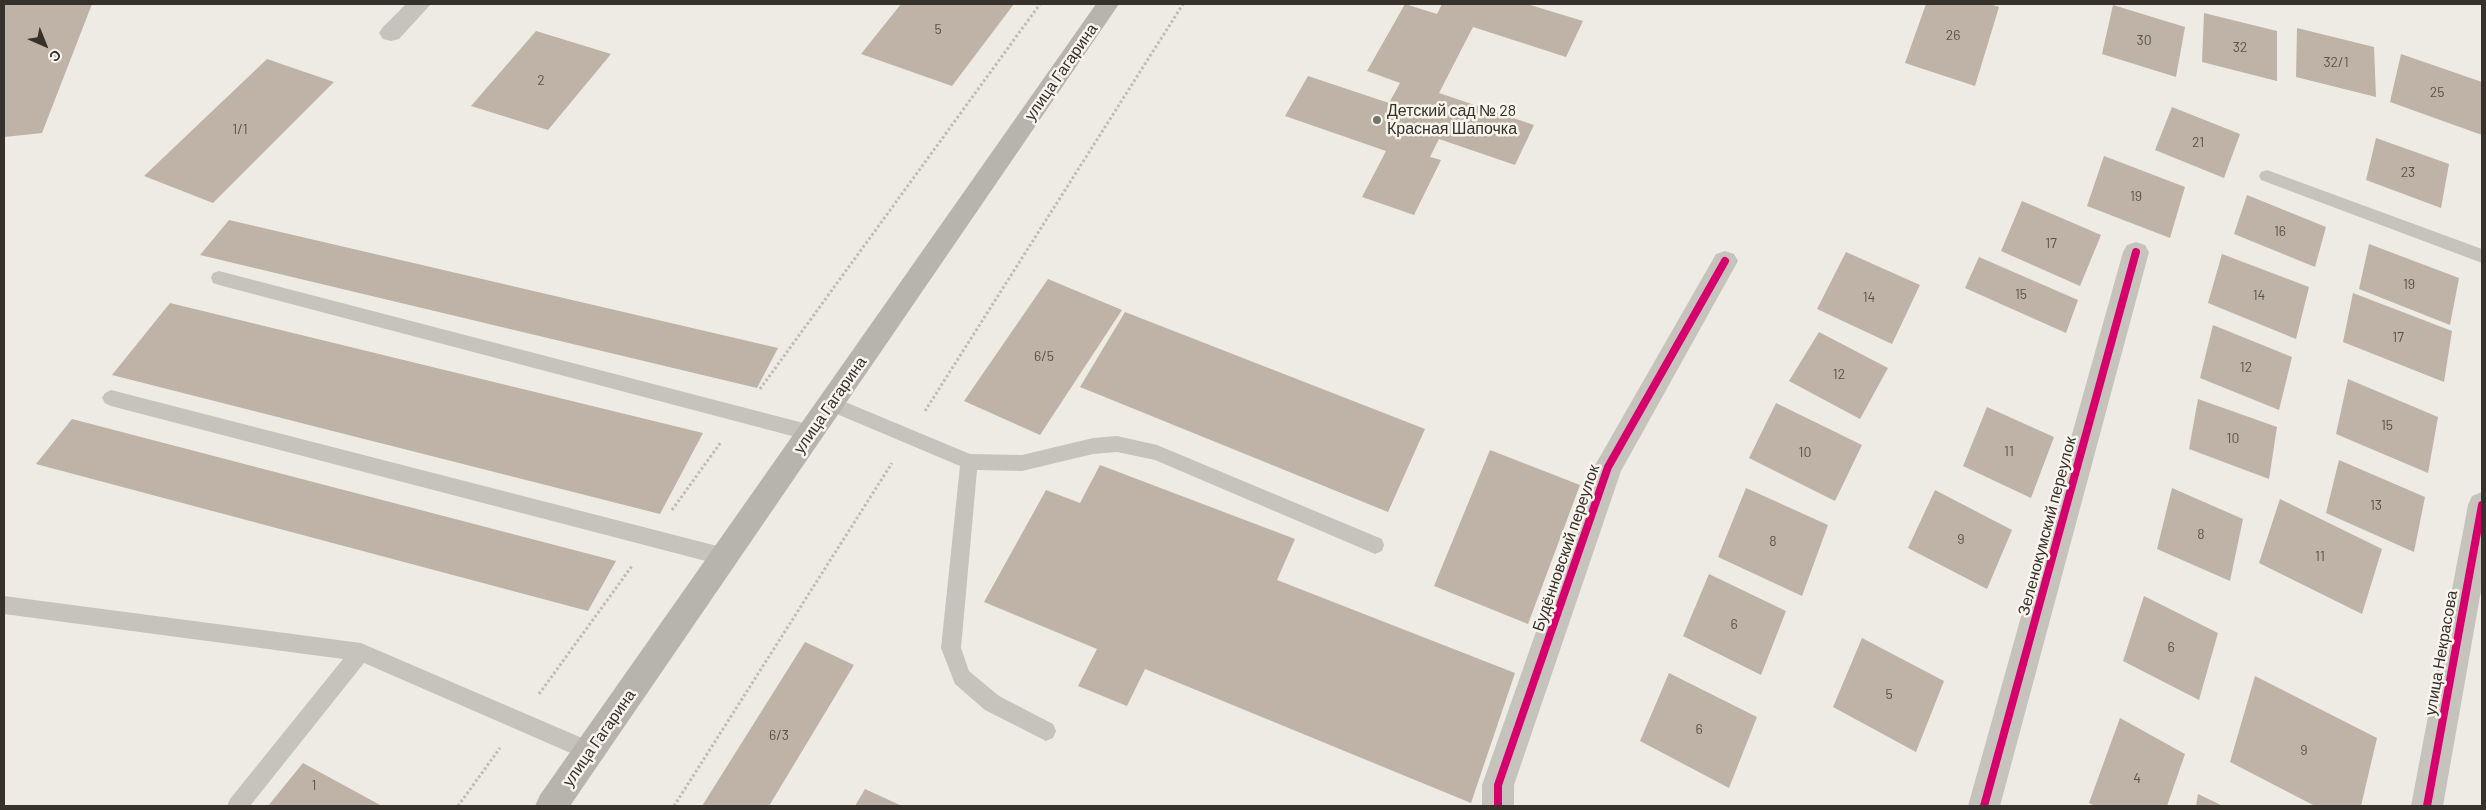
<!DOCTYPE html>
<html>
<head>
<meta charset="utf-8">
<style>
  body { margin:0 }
  #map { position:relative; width:2486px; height:810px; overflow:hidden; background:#edebe4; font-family:Barlow,sans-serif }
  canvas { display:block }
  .frame { position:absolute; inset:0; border:5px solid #37312b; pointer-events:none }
  .north { position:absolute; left:20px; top:20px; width:50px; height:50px; -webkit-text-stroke:4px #f8f5ec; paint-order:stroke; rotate:136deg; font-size:14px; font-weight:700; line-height:20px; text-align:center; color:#37312b }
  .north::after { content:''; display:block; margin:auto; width:18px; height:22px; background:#37312b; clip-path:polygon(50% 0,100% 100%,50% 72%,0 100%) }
</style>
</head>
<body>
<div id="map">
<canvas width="2486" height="810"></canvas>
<div class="frame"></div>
<div class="north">С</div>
</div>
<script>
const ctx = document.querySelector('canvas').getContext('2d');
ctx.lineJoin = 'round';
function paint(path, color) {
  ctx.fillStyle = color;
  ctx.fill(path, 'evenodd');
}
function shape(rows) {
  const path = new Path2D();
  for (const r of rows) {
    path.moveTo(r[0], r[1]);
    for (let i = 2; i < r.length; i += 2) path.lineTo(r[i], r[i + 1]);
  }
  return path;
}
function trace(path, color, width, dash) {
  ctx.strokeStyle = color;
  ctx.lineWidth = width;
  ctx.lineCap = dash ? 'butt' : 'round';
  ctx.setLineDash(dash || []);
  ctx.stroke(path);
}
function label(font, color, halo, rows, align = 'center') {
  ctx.font = font + ' Barlow,sans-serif';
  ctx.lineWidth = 5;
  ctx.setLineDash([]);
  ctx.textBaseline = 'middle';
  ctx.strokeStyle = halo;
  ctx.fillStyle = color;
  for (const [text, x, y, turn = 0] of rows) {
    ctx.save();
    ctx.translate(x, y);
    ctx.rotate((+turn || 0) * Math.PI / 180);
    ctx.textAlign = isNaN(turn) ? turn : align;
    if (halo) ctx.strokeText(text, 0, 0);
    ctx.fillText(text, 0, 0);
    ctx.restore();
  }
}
paint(shape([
  [4,4,92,4,42,133,4,137],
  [901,4,1014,4,952,86,861,54],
  [1405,4,1437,14,1442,4,1527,4,1583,21,1566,57,1473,27,1439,93,1534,125,1515,165,1439,139,1430,157,1441,160,1414,215,1362,197,1386,151,1285,116,1308,76,1389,103,1400,83,1367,71],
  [1926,4,1990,4,1999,7,1975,86,1905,63],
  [2113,5,2185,27,2176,77,2102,54],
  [2204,13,2277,31,2277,81,2202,62],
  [2297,28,2374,47,2376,97,2296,77],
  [536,31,611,54,548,130,471,106],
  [2401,54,2482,82,2482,135,2390,102],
  [267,59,334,82,213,203,144,176],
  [2172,107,2240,134,2224,178,2155,150],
  [2376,138,2449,164,2441,208,2366,180],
  [2104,156,2185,187,2170,238,2087,206],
  [2247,195,2326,227,2315,267,2234,234],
  [2022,201,2101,235,2080,286,2001,251],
  [229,220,778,348,757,388,200,255],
  [2369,244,2459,278,2450,325,2359,289],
  [1846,252,1920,285,1892,344,1817,309],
  [2222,254,2309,287,2296,339,2208,303],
  [1979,257,2078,300,2066,333,1965,288],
  [1048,279,1122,310,1040,435,964,401],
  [2353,293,2452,331,2444,382,2343,342],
  [170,303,703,433,660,514,112,375],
  [1125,312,1425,429,1388,512,1080,387],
  [2213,325,2292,357,2279,410,2200,378],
  [1819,332,1888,368,1860,419,1789,381],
  [2348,379,2438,417,2428,473,2336,434],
  [2198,399,2277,427,2269,479,2189,449],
  [1776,403,1862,445,1835,501,1749,458],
  [1987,407,2054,437,2031,498,1963,466],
  [72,419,616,561,588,611,36,464],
  [1490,450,1580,485,1528,624,1434,586],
  [2339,460,2425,497,2414,552,2326,513],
  [1100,465,1295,539,1277,580,1515,673,1471,803,1145,669,1127,706,1078,686,1097,649,984,602,1046,490,1080,503],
  [1746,488,1828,525,1802,596,1718,557],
  [2172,488,2243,519,2230,581,2157,549],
  [1935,490,2012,530,1987,589,1908,548],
  [2280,499,2382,549,2362,614,2259,563],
  [1709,574,1786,611,1761,675,1683,636],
  [2144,596,2218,633,2199,700,2123,661],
  [1862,638,1944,681,1916,752,1833,707],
  [805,642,854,665,769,806,702,806],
  [1669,673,1757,717,1729,788,1640,741],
  [2255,676,2377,738,2361,806,2315,806,2230,762],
  [2120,718,2185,754,2167,806,2095,806,2089,803],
  [303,763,382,806,268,806],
  [865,789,902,806,855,806],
  [2198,794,2223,806,2196,806]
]), '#bfb3a7');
trace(shape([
  [760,389,1040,4],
  [925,411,1183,4],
  [672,510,721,442],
  [539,694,632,566],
  [458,806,500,748],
  [674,806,892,463]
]), '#bfbbb5', 3, [2.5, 2.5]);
paint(shape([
  [2267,170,2482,249,2482,263,2261,180,2259,176,2261,172,2267,170],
  [219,271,811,425,817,428,820,433,817,438,811,441,219,285,213,283,211,278,213,273,219,271],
  [111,390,725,548,732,551,734,557,732,563,725,566,111,406,105,403,102,398,105,393,111,390],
  [831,396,970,454,1022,455,1093,438,1117,436,1157,445,1382,539,1384,545,1382,551,1375,554,1155,460,1117,452,1093,454,1022,471,977,470,961,648,969,671,999,696,1053,724,1056,731,1053,738,1046,741,985,710,955,684,941,648,960,466,825,409,822,404,825,399,831,396],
  [4,596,361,643,596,744,599,751,596,758,589,761,364,663,250,806,227,806,230,799,343,659,4,614,4,596]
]), '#c6c3bd');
paint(shape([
  [406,4,431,4,399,39,391,41,383,39,379,33,383,27,406,4],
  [2136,242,2145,245,2149,252,2000,806,1968,806,2123,252,2127,245,2136,242],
  [1725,251,1734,254,1738,261,1621,471,1514,785,1514,806,1482,806,1482,785,1594,467,1716,254,1725,251],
  [2482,492,2482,585,2443,806,2411,806,2468,505,2472,496,2482,492]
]), '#c6c3bd');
paint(shape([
  [1096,4,1119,4,570,806,535,806,540,795,1096,4]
]), '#b7b3ad');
trace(shape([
  [1498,806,1498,785,1608,467,1725,261],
  [1984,806,2136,252],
  [2427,806,2482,505]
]), '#d6006c', 8);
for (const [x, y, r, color] of [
  [1377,120,5,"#77726c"]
]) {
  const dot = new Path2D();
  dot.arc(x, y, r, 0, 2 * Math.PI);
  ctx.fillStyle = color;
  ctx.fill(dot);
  trace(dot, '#f8f5ec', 2);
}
label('14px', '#59524a', null, [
  ["5",938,29],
  ["26",1953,35],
  ["30",2144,40],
  ["32",2240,47],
  ["32/1",2336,62],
  ["2",541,80],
  ["25",2437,92],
  ["1/1",240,129],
  ["21",2198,142],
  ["23",2408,172],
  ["19",2136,196],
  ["16",2280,231],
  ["17",2051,243],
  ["19",2409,284],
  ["15",2021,294],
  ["14",2259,295],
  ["14",1869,297],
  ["17",2398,337],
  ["6/5",1044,356],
  ["12",2246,367],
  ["12",1839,374],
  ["15",2387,425],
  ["10",2233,438],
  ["11",2009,451],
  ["10",1805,452],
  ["13",2376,505],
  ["8",2201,534],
  ["9",1961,539],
  ["8",1773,541],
  ["11",2320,556],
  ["6",1734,624],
  ["6",2171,647],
  ["5",1889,694],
  ["6",1699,729],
  ["6/3",779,735],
  ["9",2304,750],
  ["4",2137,778],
  ["1",314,785]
]);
label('16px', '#37312b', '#f8f5ec', [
  ["улица Гагарина",1061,72,-55],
  ["улица Гагарина",830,405,-55],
  ["Зеленокумский переулок",2047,526,-75],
  ["Будённовский переулок",1566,548,-71],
  ["улица Некрасова",2441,653,-80],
  ["улица Гагарина",599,738,-55]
]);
label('16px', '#37312b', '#f8f5ec', [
  ["Детский сад № 28",1387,111],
  ["Красная Шапочка",1387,129]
], 'left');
</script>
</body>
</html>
